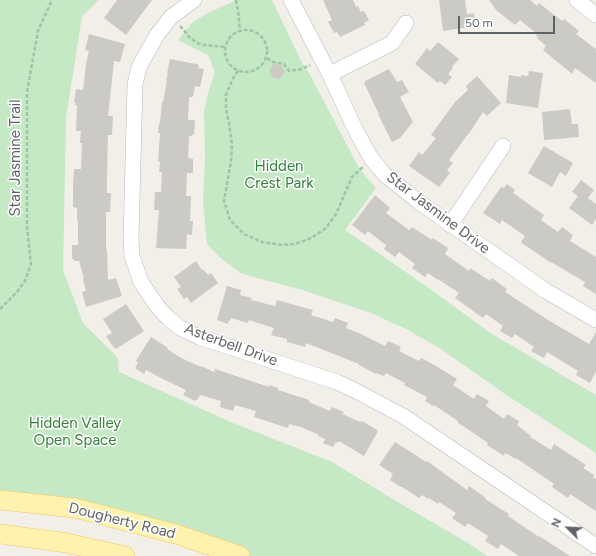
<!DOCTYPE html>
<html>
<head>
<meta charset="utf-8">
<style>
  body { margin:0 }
  #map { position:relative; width:596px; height:556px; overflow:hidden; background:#f1efe8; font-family:Figtree,sans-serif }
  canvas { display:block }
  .north { position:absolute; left:548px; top:508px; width:40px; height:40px; -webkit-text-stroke:3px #fff; paint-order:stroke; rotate:294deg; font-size:11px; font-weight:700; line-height:16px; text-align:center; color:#5f6368 }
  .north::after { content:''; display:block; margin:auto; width:14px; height:18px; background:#5f6368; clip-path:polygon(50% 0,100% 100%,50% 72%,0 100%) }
  .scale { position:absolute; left:458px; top:16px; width:97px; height:18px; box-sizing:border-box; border:2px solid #5f6368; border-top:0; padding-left:5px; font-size:12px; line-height:14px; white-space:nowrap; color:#5f6368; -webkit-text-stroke:3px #fff; paint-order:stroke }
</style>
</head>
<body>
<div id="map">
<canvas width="596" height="556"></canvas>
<div class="north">N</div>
<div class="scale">50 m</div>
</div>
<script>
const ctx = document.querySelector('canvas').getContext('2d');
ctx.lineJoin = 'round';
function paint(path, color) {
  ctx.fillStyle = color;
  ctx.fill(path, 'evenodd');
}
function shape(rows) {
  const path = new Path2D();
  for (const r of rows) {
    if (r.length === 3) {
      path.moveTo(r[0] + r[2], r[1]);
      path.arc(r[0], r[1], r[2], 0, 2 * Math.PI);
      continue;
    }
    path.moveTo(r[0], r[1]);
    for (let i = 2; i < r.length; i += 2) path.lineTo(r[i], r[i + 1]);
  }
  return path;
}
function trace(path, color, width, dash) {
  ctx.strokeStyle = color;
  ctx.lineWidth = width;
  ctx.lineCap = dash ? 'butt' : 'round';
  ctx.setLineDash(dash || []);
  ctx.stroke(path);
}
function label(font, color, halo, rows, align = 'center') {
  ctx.font = font + ' Figtree,sans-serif';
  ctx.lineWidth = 3;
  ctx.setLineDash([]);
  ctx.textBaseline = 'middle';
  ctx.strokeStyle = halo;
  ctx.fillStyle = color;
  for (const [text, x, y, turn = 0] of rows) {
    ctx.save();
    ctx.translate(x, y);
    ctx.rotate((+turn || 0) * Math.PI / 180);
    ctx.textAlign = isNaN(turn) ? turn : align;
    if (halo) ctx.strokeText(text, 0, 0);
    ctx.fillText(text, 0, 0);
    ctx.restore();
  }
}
paint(shape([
  [0,0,99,0,82,16,66,118,63,270,83,323,118,358,119,372,233,423,332,462,401,504,468,543,487,556,240,556,0,500],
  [236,0,272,0,302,63,310,75,358,166,366,177,376,188,345,230,423,284,492,334,596,395,596,453,505,394,441,349,406,329,371,313,347,305,303,290,257,278,241,273,222,259,207,244,203,202,205,156,204,112,208,93,215,72,208,55,178,40,186,30,193,22,208,13]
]), '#c5e8c5');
paint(shape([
  [117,0,152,0,126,35,104,18],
  [323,0,353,0,356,7,358,6,361,12,364,11,369,20,364,23,365,25,340,37,337,32,334,33,328,22,332,20],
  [439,0,465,0,467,14,474,13,476,26,443,31],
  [489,0,530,0,537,6,539,3,562,21,564,19,579,31,576,34,596,49,596,83,575,68,572,74,543,50,546,46,537,38,538,37,536,35,537,34,520,20,515,25,496,10],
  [89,34,125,44,120,62,114,61,108,116,113,116,112,135,108,135,107,175,107,193,111,193,110,212,106,212,106,249,107,249,108,280,116,278,122,296,86,307,82,292,86,291,83,279,84,278,79,261,74,261,74,259,72,259,72,245,78,245,78,220,77,220,77,208,73,207,73,183,74,169,81,169,82,143,80,143,81,131,76,131,77,105,75,105,76,103,74,103,76,89,83,90,86,64,89,51,85,50],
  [438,42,459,59,452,67,453,68,448,74,452,77,445,85,440,81,438,83,415,64,427,48,430,51],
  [170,59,196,64,199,65,198,68,204,69,200,87,195,86,193,96,192,97,189,97,188,120,195,120,194,135,192,134,192,136,189,136,188,158,193,159,193,173,187,173,186,196,191,196,190,221,193,221,192,235,187,234,186,249,156,248,159,210,154,210,155,192,161,192,162,172,159,172,160,162,158,161,160,133,158,133,159,123,160,123,162,102,163,102,167,80,166,80,168,73,167,73],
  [273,64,281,65,285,72,280,79,273,78,269,71],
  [389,69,397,82,402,80,409,92,400,97,413,122,400,138,392,142,378,114,379,114,364,83,365,82,365,81],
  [529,71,543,73,538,108,506,103,509,75,521,77,521,75,528,76],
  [477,76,501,103,487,116,483,112,468,135,468,134,449,160,453,163,447,170,450,173,439,187,409,166,419,152,422,155,436,138,431,135,455,102,468,90,466,86],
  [570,109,572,124,578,124,579,137,544,140,542,112],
  [544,146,573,163,566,176,560,172,552,187,528,173],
  [581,180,594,190,588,198,596,204,596,219,592,225,569,208,578,196,572,192],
  [507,184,515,190,513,193,544,215,541,220,558,232,562,227,573,235,570,241,596,257,596,294,583,286,585,282,551,262,551,263,522,243,521,242,525,236,502,220,500,224,483,213,501,187,504,188],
  [375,195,390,208,386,213,409,230,412,227,432,240,433,238,448,248,445,254,469,271,470,268,490,281,492,278,507,289,505,292,548,320,589,344,596,332,596,371,590,383,576,375,578,371,547,352,544,358,531,351,534,347,515,334,512,338,500,331,503,326,486,314,483,318,455,298,459,293,438,279,438,280,428,273,425,277,412,268,415,264,399,252,395,257,384,249,386,245,368,231,365,235,352,225],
  [196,261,202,270,203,269,208,275,211,273,218,283,191,303,187,297,184,299,177,289,181,287,174,277],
  [227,286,241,290,240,295,252,298,251,300,275,306,277,300,313,310,311,315,333,322,335,318,348,323,346,328,359,333,385,346,388,341,401,347,399,351,419,361,421,358,436,366,457,379,453,385,474,399,477,394,489,401,486,406,504,419,507,414,519,421,517,425,531,436,530,437,551,450,554,444,586,465,583,468,594,475,593,477,596,479,596,511,570,494,568,498,552,487,554,484,516,458,516,459,505,453,504,456,487,445,488,443,457,422,458,421,434,405,433,406,425,401,427,397,404,385,405,383,386,373,384,376,376,373,376,374,359,365,359,364,306,343,305,347,287,342,287,339,271,335,274,328,249,320,248,323,231,318,230,321,229,320,228,324,217,320],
  [126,304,144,331,116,349,115,347,114,348,106,336,112,333,103,319],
  [151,337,168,348,167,349,183,359,201,367,201,366,214,372,215,369,269,387,269,385,278,388,278,390,309,400,309,402,330,411,332,407,344,412,342,414,360,422,362,421,377,430,377,431,378,431,364,456,339,441,338,443,336,442,333,447,323,443,325,439,318,436,319,435,301,427,289,424,288,428,254,417,256,411,235,405,233,411,220,407,221,401,200,395,197,400,196,400,195,401,183,395,186,390,163,379,146,370,144,374,135,368,138,363,136,361,137,359],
  [395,442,426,462,427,461,467,490,469,486,486,498,485,499,509,514,508,516,539,537,539,536,570,556,519,556,501,544,498,549,485,541,488,536,468,523,465,527,452,518,456,513,439,502,438,504,429,498,428,499,422,495,419,498,402,487,401,487,390,480,393,474,379,465]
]), '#cccac5');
const minor = shape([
  [194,0,171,17,157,35,139,67,135,84,131,239,132,256,141,282,157,306,167,317,180,328,199,337,337,382,358,392,403,416,596,546],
  [291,0,330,75,356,131,371,158,385,175,419,202,546,291,596,320],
  [577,0,596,15],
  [330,75,344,67,392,43,406,23],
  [450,225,503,146]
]);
const major = shape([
  [0,500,75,508,176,534,240,556],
  [0,534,67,543,125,556]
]);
trace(minor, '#b5b8bc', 16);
trace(major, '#f2c960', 20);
trace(shape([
  [236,0,238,10,240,31],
  [180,26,184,30,188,36,197,43,205,45,225,47],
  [246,51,21],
  [267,58,273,62,284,64,289,71,302,69,310,65],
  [238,71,233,78,226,95,226,109,229,123,232,144,231,162,224,201,230,220,244,234,262,242,282,245,295,244,311,238,325,229,336,214,352,177,363,167],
  [0,309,17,292,25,281,31,264,27,227,27,92,38,31,52,0]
]), '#9cc7a9', 2.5, [4, 2]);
trace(minor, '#fff', 15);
trace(major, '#fff2af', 19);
label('15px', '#5f6368', '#fff', [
  ["Star Jasmine Trail",16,158,-90],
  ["Star Jasmine Drive",438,213,37],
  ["Asterbell Drive",231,345,20],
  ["Dougherty Road",122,521,14]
]);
label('15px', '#348238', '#fff', [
  ["Hidden",279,167],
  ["Crest Park",279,184],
  ["Hidden Valley",75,424],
  ["Open Space",75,441]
]);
</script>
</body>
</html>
